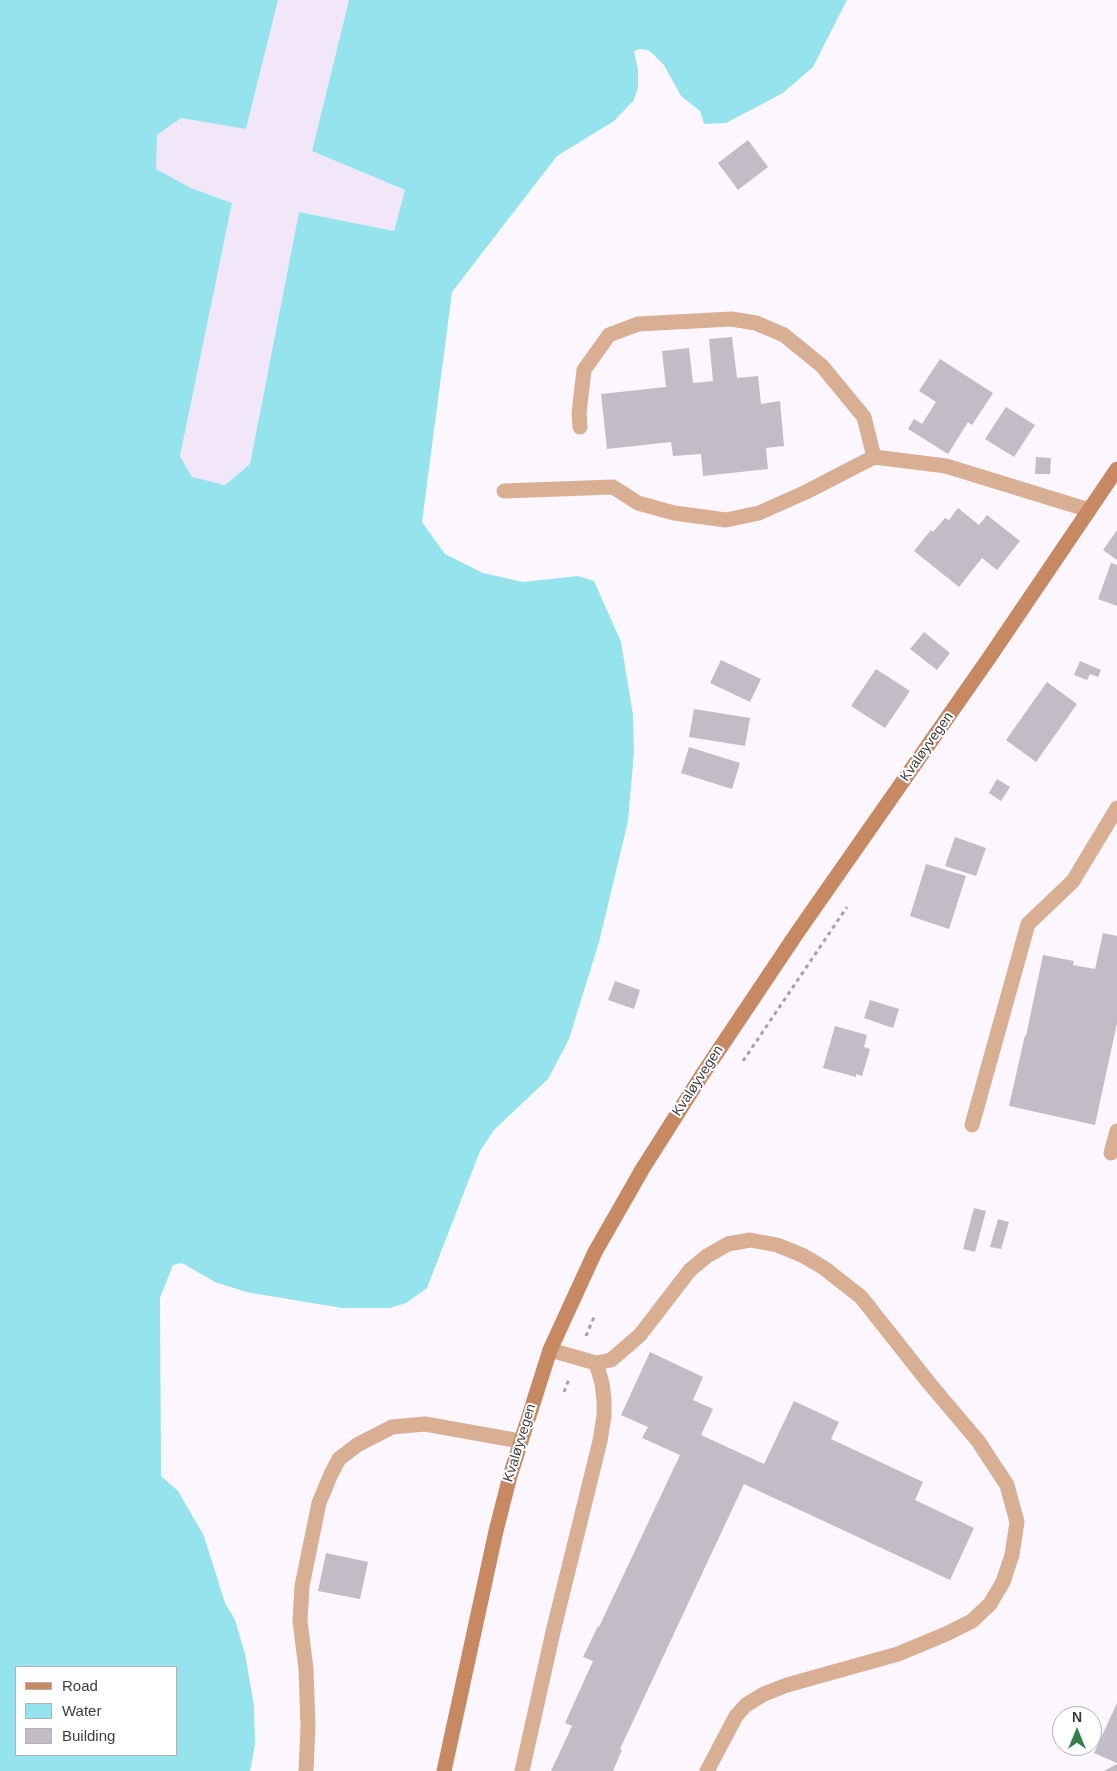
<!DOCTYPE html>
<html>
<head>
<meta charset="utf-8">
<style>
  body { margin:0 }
  #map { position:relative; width:1117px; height:1771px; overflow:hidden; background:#fbf6ff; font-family:Arial,sans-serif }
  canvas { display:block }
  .legend { position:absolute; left:15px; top:1666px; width:162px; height:90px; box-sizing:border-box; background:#fff; border:1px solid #b2b1b3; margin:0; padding:6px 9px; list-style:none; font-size:15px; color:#3e3c40 }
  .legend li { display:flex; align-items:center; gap:10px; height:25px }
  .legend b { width:25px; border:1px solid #b2b1b3 }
  .north { position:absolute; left:1052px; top:1706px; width:50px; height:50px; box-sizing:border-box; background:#fff; border:1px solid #b2b1b3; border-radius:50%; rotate:0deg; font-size:14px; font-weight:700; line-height:20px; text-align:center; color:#3e3c40 }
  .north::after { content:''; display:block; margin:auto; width:18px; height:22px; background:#347f4d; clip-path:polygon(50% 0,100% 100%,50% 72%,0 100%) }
</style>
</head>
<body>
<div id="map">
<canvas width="1117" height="1771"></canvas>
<ul class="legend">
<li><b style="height:6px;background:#c78961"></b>Road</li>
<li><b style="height:14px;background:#94e3ed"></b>Water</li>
<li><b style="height:14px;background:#c2bcc6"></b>Building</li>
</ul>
<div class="north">N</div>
</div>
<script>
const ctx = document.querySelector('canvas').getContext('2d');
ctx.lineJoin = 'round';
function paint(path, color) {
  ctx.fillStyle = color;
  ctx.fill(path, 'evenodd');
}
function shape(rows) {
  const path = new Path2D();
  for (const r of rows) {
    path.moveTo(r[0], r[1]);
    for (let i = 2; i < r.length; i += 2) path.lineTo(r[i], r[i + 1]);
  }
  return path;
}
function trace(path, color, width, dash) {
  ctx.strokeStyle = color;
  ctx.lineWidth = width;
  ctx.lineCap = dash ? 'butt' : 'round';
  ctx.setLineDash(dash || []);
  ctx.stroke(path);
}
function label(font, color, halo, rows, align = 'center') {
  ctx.font = font + ' Arial,sans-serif';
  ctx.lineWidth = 4;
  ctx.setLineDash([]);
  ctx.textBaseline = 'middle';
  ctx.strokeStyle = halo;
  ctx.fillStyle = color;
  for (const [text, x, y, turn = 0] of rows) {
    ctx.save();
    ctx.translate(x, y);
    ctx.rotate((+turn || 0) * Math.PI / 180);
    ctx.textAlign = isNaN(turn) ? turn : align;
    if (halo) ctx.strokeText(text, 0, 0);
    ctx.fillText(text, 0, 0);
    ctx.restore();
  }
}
paint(shape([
  [278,0,349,0,312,151,405,190,394,231,299,212,250,464,225,485,191,477,180,456,232,203,191,188,156,169,157,135,181,118,246,129]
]), '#f1e7f8');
paint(shape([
  [0,0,278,0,246,129,181,118,157,135,156,169,191,188,232,203,180,456,192,477,225,485,250,464,299,212,394,231,405,190,312,151,349,0,847,0,813,67,783,93,726,123,704,124,700,111,681,96,664,65,653,54,648,50,640,49,634,51,638,70,638,87,634,100,614,121,557,156,452,292,422,522,445,554,483,573,523,582,578,576,594,581,621,642,633,715,634,752,628,821,599,942,569,1039,548,1079,494,1130,480,1151,427,1288,406,1303,390,1308,342,1308,246,1292,215,1282,182,1263,173,1265,160,1298,161,1476,178,1491,204,1536,225,1603,235,1620,245,1654,254,1706,255,1744,250,1771,0,1771],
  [16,1667,176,1667,176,1755,16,1755]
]), '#94e3ed');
paint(shape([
  [748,140,768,167,738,190,718,163],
  [732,337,737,378,758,376,761,404,780,401,784,446,766,448,768,469,703,476,701,454,673,456,671,442,607,449,601,394,666,387,662,351,689,348,693,383,713,381,709,339],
  [940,359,993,393,972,425,968,422,948,454,908,429,914,419,922,424,936,402,919,391],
  [1006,407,1035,425,1014,457,985,439],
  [1036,457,1051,458,1050,474,1035,474],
  [958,508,979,525,987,515,1020,541,997,570,982,558,959,587,914,551,931,530,933,532,945,518,949,520],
  [1117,530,1117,560,1103,550],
  [1111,563,1117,565,1117,606,1098,599],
  [924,632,950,653,937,670,910,649],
  [721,660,761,679,750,702,710,683],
  [1080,661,1101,670,1098,677,1090,674,1087,680,1074,675],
  [876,669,910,691,885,728,851,706],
  [1047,682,1077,704,1036,762,1006,740],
  [694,709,750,718,745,746,689,737],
  [689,747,740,763,732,789,681,773],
  [997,779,1010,787,1001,801,989,793],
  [955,837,986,848,976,876,945,866],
  [926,864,966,876,949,929,910,916],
  [1103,933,1117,936,1117,1023,1095,1125,1009,1106,1025,1035,1026,1036,1043,955,1074,961,1073,965,1095,969],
  [615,981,640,990,634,1009,608,1000],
  [870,1000,899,1009,893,1028,864,1018],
  [835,1026,867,1035,864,1047,870,1049,862,1076,856,1074,856,1077,823,1068],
  [974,1208,986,1211,975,1252,963,1249],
  [998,1219,1009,1222,1001,1249,990,1247],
  [650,1352,703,1377,693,1400,713,1409,701,1435,764,1464,794,1401,839,1422,831,1439,923,1482,915,1500,974,1528,950,1580,744,1484,620,1749,622,1750,613,1771,551,1771,572,1726,565,1723,593,1661,583,1657,598,1626,599,1627,680,1455,642,1438,648,1427,621,1415],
  [326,1553,368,1562,360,1599,318,1591],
  [1117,1703,1117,1763,1094,1753],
  [1117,1764,1117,1771,1104,1771]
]), '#c2bcc6');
trace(shape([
  [743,1061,847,907],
  [586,1336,594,1317],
  [564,1392,569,1379]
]), '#a5a2a9', 3, [4, 4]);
trace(shape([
  [580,427,579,413,584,370,609,335,638,324,731,319,756,323,784,335,822,366,864,417,874,457],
  [504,491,613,487,638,503,674,513,726,520,759,513,806,492,874,457,946,466,1089,510],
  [972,1125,1028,924,1073,881,1117,808],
  [1111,1153,1117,1131],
  [550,1350,596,1363,611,1360,640,1335,690,1270,707,1256,728,1244,750,1240,777,1245,802,1255,824,1268,861,1297,929,1383,978,1441,1007,1485,1017,1522,1012,1555,1003,1582,990,1604,972,1621,946,1634,898,1654,787,1685,764,1694,746,1705,736,1716,707,1771],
  [306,1771,308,1726,306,1669,300,1621,302,1586,319,1503,331,1474,339,1459,357,1445,392,1427,425,1424,520,1441],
  [522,1771,553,1632,600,1441,604,1416,604,1400,602,1383,596,1363]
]), '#d9af94', 15);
trace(shape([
  [444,1771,496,1531,510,1476,550,1350,595,1252,643,1168,702,1075,797,933,989,658,1117,469]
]), '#c78961', 15);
label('14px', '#3e3c40', '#fff', [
  ["Kvaløyvegen",927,747,-55],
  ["Kvaløyvegen",698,1081,-57],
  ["Kvaløyvegen",520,1443,-73]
]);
</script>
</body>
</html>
